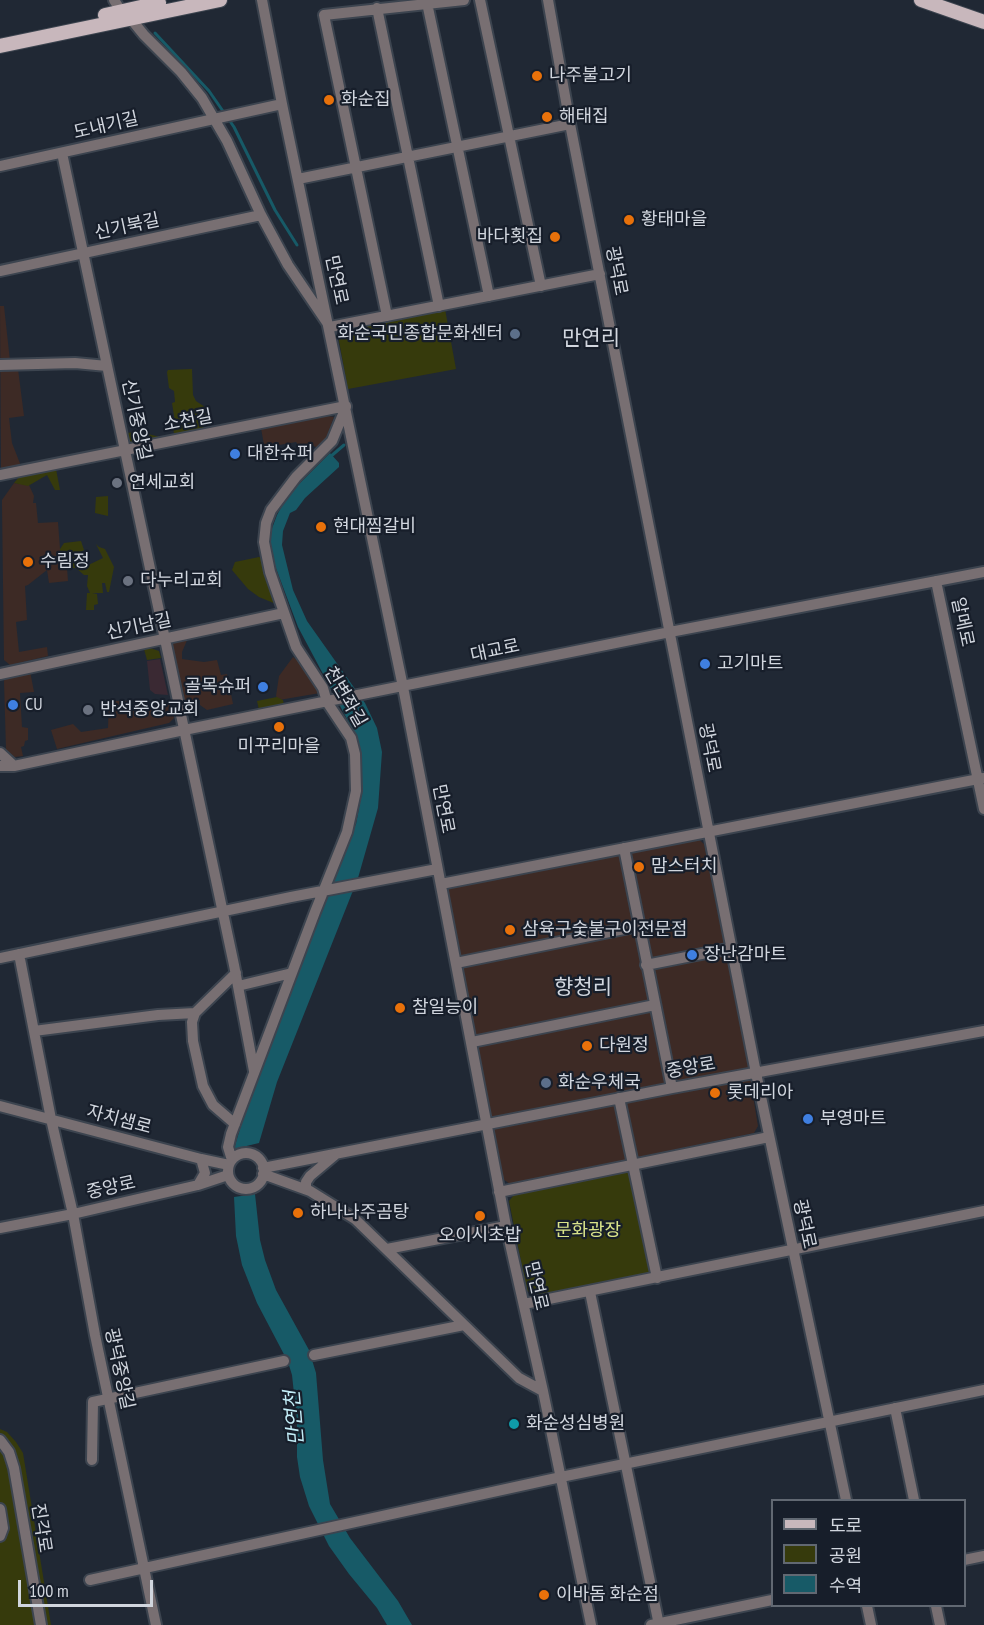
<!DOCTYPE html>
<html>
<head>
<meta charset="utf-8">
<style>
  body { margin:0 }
  #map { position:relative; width:984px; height:1625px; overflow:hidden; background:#202834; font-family:"PT Sans Narrow","Noto Sans KR",sans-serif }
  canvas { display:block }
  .legend { position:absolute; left:771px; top:1499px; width:195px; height:108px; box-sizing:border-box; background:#171e2a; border:2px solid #616872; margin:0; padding:8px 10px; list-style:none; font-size:18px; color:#d1d6de }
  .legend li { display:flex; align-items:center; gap:12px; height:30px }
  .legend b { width:30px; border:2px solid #616872 }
  .scale { position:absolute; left:18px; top:1580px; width:135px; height:27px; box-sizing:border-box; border:3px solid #d1d6de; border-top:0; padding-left:8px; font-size:18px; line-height:21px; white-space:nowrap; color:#d1d6de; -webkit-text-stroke:4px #171e2a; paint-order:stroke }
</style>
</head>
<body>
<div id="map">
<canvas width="984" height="1625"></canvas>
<ul class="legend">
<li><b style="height:8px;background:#c8b7bc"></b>도로</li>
<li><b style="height:16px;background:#363a0c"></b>공원</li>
<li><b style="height:16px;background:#175a67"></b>수역</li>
</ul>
<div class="scale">100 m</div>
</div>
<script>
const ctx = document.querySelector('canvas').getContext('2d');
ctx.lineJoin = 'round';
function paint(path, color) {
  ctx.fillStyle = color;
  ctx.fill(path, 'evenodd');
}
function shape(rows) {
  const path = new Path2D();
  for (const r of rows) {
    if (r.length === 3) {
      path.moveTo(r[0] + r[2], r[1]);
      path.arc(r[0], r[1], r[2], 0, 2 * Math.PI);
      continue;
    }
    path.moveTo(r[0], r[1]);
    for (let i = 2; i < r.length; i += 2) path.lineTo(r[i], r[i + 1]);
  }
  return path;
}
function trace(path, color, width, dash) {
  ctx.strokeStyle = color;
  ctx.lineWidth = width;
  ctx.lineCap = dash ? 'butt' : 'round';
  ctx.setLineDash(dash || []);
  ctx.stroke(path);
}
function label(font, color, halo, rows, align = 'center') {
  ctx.font = font + ' "PT Sans Narrow","Noto Sans KR",sans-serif';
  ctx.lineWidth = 4.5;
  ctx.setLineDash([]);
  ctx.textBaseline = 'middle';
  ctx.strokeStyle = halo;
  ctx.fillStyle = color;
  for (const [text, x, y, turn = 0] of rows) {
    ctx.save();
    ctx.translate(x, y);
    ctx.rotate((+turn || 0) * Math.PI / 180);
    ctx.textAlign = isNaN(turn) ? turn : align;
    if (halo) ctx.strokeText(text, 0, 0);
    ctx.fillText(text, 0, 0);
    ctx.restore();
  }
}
paint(shape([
  [0,306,4,306,10,361,17,361,24,416,9,418,12,443,21,466,1,470],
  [322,415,334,417,325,441,317,448,311,444,298,445,296,442,279,445,275,443,264,445,261,428],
  [14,483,29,485,34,496,33,503,36,503,38,523,58,522,60,549,61,565,59,568,67,568,68,581,49,583,47,570,28,585,25,586,27,620,16,622,19,652,47,647,48,656,10,665,4,660,2,506,2,500],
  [188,638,182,652,182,659,204,662,217,660,221,675,227,674,233,704,207,710,200,705,200,700,184,703,170,648,173,641],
  [293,657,302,664,320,693,279,700,276,696,279,676],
  [30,671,34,692,20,693,22,727,28,728,28,740,25,741,24,746,21,747,23,756,15,757,6,750,4,681,6,676],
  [109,701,127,701,130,711,170,702,174,718,169,723,57,749,51,730,73,724,81,732,108,728],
  [695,836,704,844,746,1053,758,1126,754,1133,510,1184,503,1179,446,887]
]), '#3d2a25');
paint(shape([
  [160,659,168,695,155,694,150,690,147,661]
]), '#3a2933');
paint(shape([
  [445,309,456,369,348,389,338,336,342,330],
  [192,369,193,395,196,401,205,407,206,422,202,430,178,435,174,433,173,429,175,422,172,403,175,402,174,391,169,388,167,372,168,370],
  [139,432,165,438,136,444,128,440,126,433],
  [56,469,60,490,55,490,47,475,28,486,14,483,19,477],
  [108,496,108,516,95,513,96,497],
  [81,541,84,550,73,556,80,569,103,558,96,544,99,547,105,549,114,567,109,592,107,592,105,583,102,583,103,593,92,593,97,594,98,604,94,605,94,610,86,610,87,593,90,593,87,586,88,575,84,575,76,568,61,568,60,549,64,543],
  [259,557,261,558,276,604,259,597,248,589,232,570,235,562],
  [150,648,159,651,161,658,147,660,144,649],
  [277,697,283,700,284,705,259,710,257,701],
  [624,1169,632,1174,651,1271,647,1274,536,1295,527,1291,509,1201,518,1190],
  [0,1429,7,1432,16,1442,23,1453,51,1625,0,1625]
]), '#363a0c');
paint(shape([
  [330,453,339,463,339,467,305,498,296,510,290,513,283,531,282,545,293,590,307,621,365,703,377,728,382,752,378,808,358,878,277,1082,259,1143,234,1149,244,1115,348,840,356,824,362,791,362,757,355,734,298,627,271,555,271,531,277,515,287,496],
  [255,1194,260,1240,265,1260,276,1290,309,1350,316,1373,323,1460,330,1504,350,1538,398,1601,412,1625,387,1625,377,1608,349,1574,329,1546,309,1506,300,1477,297,1457,297,1421,292,1375,288,1362,257,1303,242,1265,236,1236,234,1197]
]), '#175a67');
trace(shape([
  [155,33,209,91,234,127,275,210,297,245],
  [330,457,344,445]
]), '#175a67', 3);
const minor = shape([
  [114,0,121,11],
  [262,0,282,104,403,687,506,1226,543,1391,591,1625],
  [480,0,541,286],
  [548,0,570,124,756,1073,846,1500],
  [427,3,489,296],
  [377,8,439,306],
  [131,19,144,35,181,72,202,98,227,141,261,215,288,265,330,327,600,274],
  [62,153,234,965,254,1071],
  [0,166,282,104],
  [298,179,570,124],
  [0,271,261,215],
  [387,316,324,15,464,0],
  [0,365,75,363,107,366],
  [0,475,346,406],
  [936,581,984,809],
  [0,674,284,613],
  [0,753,14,766],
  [0,766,14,766,184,730,670,632,984,572],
  [624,848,672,1088],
  [441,884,984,778],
  [19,954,51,1119,73,1214,95,1335,156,1625],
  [0,958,291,897,437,869],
  [456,963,639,926],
  [646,965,732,948],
  [238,986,292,973],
  [34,1031,158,1015,195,1013],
  [472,1042,655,1005],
  [619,1098,657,1278],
  [0,1106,201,1159,229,1165],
  [235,1124,213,1105,203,1086,193,1041,192,1022,195,1013,236,973],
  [246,1171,18],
  [232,1160,228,1147,231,1134,315,912,347,832,356,791,355,754,351,738,327,702,323,688,296,647,270,572,264,542,266,523,271,510,296,477,332,441,346,407],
  [263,1168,672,1088,984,1031],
  [263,1174,310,1191,355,1219,519,1378,543,1391],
  [198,1185,205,1173,201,1159],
  [306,1189,306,1182,310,1176,335,1155],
  [499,1192,769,1137],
  [0,1228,73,1214,198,1185,228,1175],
  [387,1249,506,1226],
  [590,1292,659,1625],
  [524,1304,984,1211],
  [314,1355,464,1325],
  [895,1408,914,1500],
  [0,1440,9,1452,14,1468,41,1625],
  [92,1460,93,1402,284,1361],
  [0,1509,3,1528,0,1536],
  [964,1560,984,1556],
  [90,1580,561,1477,984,1390],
  [867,1606,871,1625],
  [936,1606,940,1625],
  [651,1625,772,1600]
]);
const major = shape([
  [921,0,984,22],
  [105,15,159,3],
  [0,46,220,0]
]);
trace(minor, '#3c444f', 14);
trace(major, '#3c444f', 16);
trace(minor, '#786f72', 10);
trace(major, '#c8b7bc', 14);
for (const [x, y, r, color] of [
  [537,76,6,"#e8710a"],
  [329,100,6,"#e8710a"],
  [547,117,6,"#e8710a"],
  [629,220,6,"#e8710a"],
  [555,237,6,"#e8710a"],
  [515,334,6,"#5c6f8a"],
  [235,454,6,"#3f7fe0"],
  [117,483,6,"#6b7280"],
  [321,527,6,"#e8710a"],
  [28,562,6,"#e8710a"],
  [128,581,6,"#6b7280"],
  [705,664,6,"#3f7fe0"],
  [263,687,6,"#3f7fe0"],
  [13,705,6,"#3f7fe0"],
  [88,710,6,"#6b7280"],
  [279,727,6,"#e8710a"],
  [639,867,6,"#e8710a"],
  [510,930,6,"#e8710a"],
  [692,955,6,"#3f7fe0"],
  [400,1008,6,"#e8710a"],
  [587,1046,6,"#e8710a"],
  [546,1083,6,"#5c6f8a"],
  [715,1093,6,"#e8710a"],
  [808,1119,6,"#3f7fe0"],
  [298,1213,6,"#e8710a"],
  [480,1216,6,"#e8710a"],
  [514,1424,6,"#0f9aa8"],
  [544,1595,6,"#e8710a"]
]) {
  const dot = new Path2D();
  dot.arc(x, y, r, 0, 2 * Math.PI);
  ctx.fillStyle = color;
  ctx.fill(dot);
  trace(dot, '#171e2a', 2);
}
label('18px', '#d1d6de', '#171e2a', [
  ["나주불고기",549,76],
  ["화순집",341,100],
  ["해태집",559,117],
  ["황태마을",641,220],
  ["바다횟집",543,237,"right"],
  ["화순국민종합문화센터",503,334,"right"],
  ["대한슈퍼",247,454],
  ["연세교회",129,483],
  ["현대찜갈비",333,527],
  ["수림정",40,562],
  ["다누리교회",140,581],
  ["고기마트",717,664],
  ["골목슈퍼",251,687,"right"],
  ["CU",25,705],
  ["반석중앙교회",100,710],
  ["미꾸리마을",279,747,"center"],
  ["맘스터치",651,867],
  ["삼육구숯불구이전문점",522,930],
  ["장난감마트",704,955],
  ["참일능이",412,1008],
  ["다원정",599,1046],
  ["화순우체국",558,1083],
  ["롯데리아",727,1093],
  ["부영마트",820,1119],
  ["하나나주곰탕",310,1213],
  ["오이시초밥",480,1236,"center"],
  ["화순성심병원",526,1424],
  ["이바돔 화순점",556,1595]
], 'left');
label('18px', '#d1d6de', '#171e2a', [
  ["도내기길",106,126,-13],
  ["신기북길",127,227,-12],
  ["광덕로",616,271,79],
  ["만연로",336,280,78],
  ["신기중앙길",136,420,78],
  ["소천길",188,421,-11],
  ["알메로",962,622,78],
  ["신기남길",139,627,-12],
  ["대교로",495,651,-12],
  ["천변좌길",345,697,60],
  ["광덕로",709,748,79],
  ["만연로",443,809,79],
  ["중앙로",691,1068,-10],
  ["자치샘로",119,1120,15],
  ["중앙로",111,1188,-13],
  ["광덕로",804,1224,78],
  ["만연로",536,1286,77],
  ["광덕중앙길",119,1369,78],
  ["진각로",41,1528,81]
]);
label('18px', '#dae48a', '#171e2a', [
  ["문화광장",588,1231]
]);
label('italic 20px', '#c3edf7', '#171e2a', [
  ["만연천",295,1418,-95]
]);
label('21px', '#d1d6de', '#171e2a', [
  ["만연리",591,339],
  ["향청리",583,988]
]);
</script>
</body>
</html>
